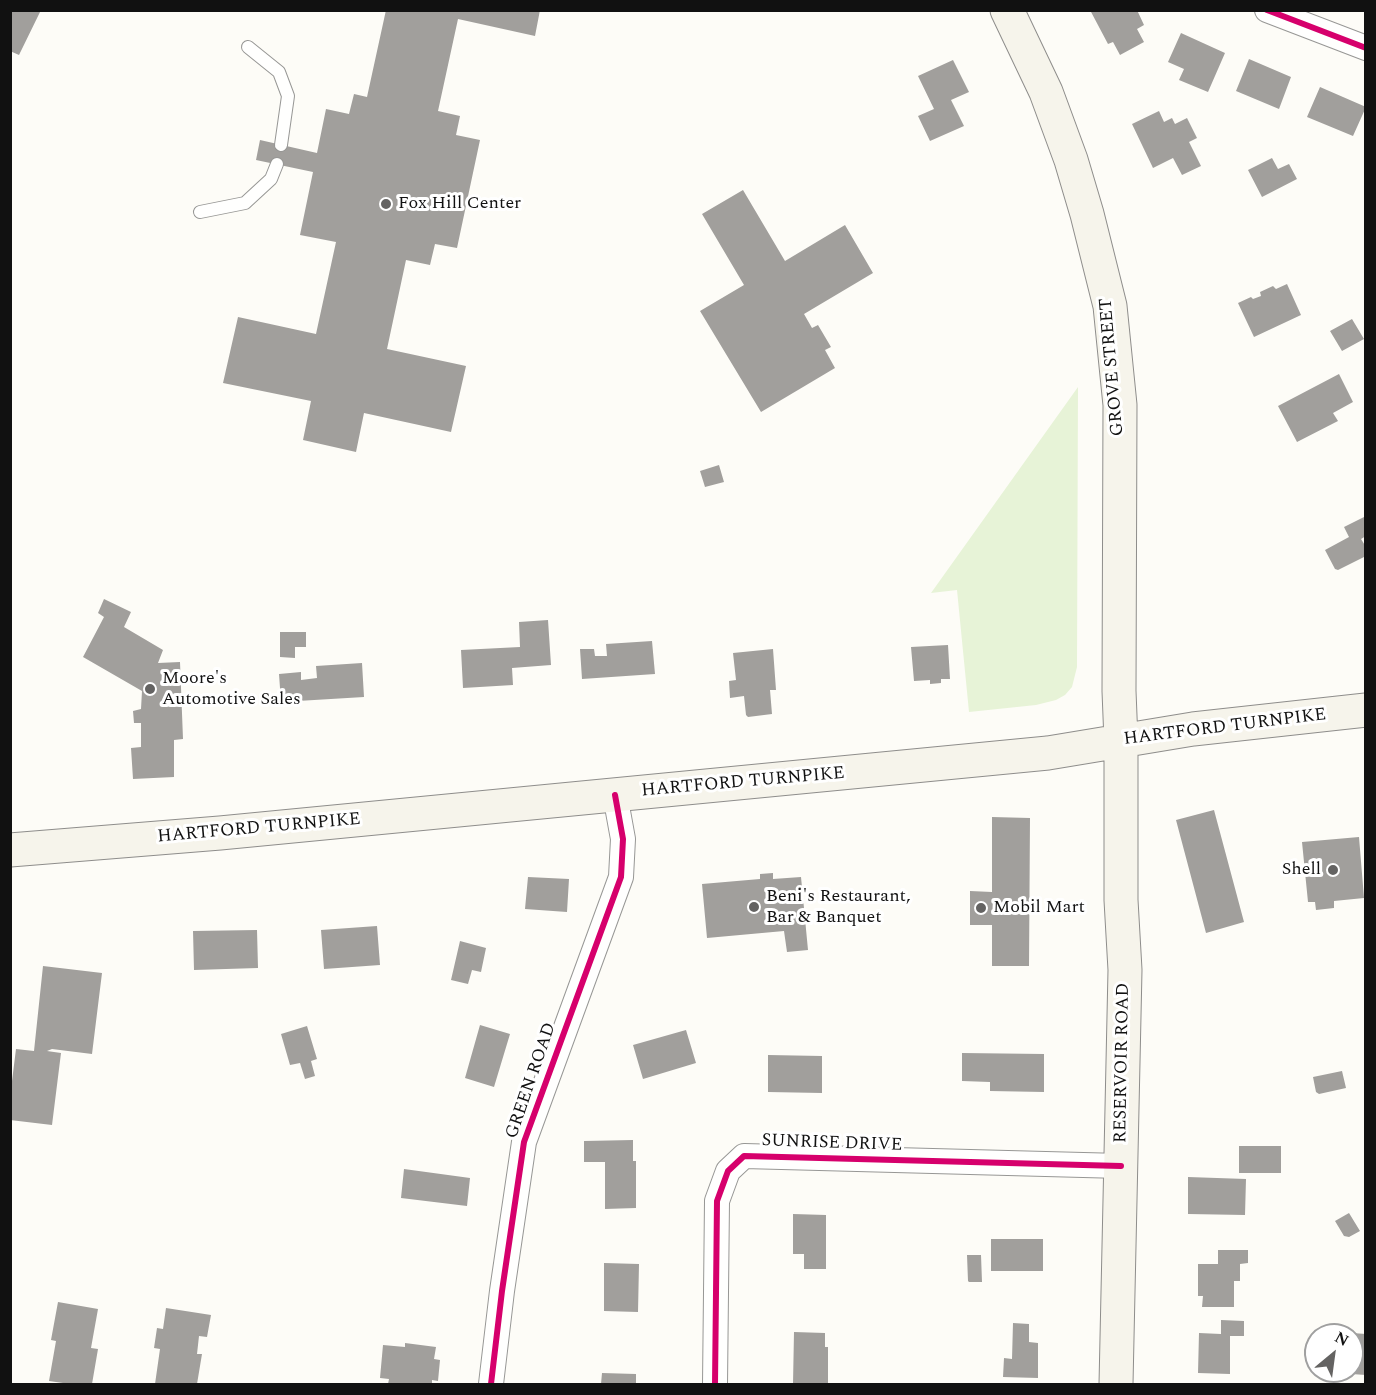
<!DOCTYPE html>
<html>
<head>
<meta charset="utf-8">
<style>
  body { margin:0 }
  #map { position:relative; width:1376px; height:1395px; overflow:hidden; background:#fdfcf7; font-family:Spectral,serif }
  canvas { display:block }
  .frame { position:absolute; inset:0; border:12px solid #111; pointer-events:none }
  .north { position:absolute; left:1304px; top:1323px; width:60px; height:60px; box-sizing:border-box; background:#fff; border:2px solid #a0a0a0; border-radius:50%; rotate:29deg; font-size:16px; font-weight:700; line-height:24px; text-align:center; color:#111 }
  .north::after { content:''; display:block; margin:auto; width:21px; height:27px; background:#646362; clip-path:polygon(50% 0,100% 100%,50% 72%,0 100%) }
</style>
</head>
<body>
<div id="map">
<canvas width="1376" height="1395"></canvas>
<div class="frame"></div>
<div class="north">N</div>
</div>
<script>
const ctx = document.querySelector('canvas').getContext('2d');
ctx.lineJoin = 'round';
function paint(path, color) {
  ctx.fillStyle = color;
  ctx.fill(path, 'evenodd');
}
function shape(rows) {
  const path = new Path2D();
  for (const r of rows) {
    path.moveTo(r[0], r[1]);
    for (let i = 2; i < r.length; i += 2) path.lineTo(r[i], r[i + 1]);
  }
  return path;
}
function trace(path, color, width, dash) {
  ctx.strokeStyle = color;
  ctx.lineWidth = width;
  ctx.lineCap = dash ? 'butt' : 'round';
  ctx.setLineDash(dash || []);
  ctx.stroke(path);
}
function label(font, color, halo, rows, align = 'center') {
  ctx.font = font + ' Spectral,serif';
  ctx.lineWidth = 6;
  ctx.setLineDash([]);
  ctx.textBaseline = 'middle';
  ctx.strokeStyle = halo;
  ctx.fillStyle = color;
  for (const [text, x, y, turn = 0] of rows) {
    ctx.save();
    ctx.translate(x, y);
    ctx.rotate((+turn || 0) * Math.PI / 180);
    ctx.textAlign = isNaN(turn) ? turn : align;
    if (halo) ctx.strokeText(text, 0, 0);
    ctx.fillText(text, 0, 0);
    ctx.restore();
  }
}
paint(shape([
  [1078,387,1077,667,1072,687,1065,695,1056,700,1036,705,969,712,957,590,931,593]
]), '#e7f3d7');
paint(shape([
  [10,10,41,10,19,55,10,51],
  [386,10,540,10,535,36,458,19,438,111,460,116,456,135,480,140,457,248,435,244,430,265,406,260,387,349,466,366,451,432,364,413,356,452,303,440,311,401,223,383,238,317,316,334,336,242,300,235,313,172,256,160,260,140,317,153,326,109,349,114,354,94,367,97],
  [1090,10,1137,10,1144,25,1137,29,1144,42,1120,55,1113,42,1108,44],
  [1181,33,1225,53,1208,92,1179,80,1184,69,1168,62],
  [1249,59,1291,77,1279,109,1236,91],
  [953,60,969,92,951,100,964,126,930,141,918,116,934,109,918,76],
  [1320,87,1366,107,1353,136,1307,117],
  [1159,111,1164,122,1172,118,1175,124,1187,118,1197,138,1189,142,1201,166,1182,175,1173,158,1153,168,1132,124],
  [1272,158,1278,169,1289,164,1297,179,1262,197,1248,170],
  [743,190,785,261,845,225,873,273,804,314,812,328,818,325,831,347,825,350,835,368,761,412,700,311,744,285,702,214],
  [1287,284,1301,315,1254,337,1238,303,1251,297,1253,299,1261,296,1260,292,1273,286,1276,289],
  [1352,319,1364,339,1342,351,1330,331],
  [1339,374,1353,402,1333,413,1338,421,1297,442,1278,406],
  [719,465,724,482,705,487,700,471],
  [1366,516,1366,536,1361,539,1366,547,1366,556,1338,570,1335,569,1325,550,1349,537,1344,527],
  [104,599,131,612,124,627,163,650,158,663,180,662,183,739,174,740,174,777,133,779,131,748,141,747,141,723,134,723,133,711,141,709,142,691,83,657,104,617,98,613],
  [548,620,551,665,512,668,513,685,463,688,461,650,520,647,519,622],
  [280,632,306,632,306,647,295,647,295,658,280,657],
  [652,641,655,674,582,679,580,649,594,649,595,656,607,656,606,644],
  [948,645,950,679,941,679,941,683,930,684,930,680,914,681,911,647],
  [773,649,776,690,770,690,772,714,748,717,746,715,744,696,730,698,729,681,736,680,733,653],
  [362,663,364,697,281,702,279,674,301,672,301,680,317,678,316,666],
  [1214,810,1244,922,1206,933,1176,820],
  [992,817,1030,818,1029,966,992,966,992,925,970,925,970,891,992,892],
  [1359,837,1364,898,1334,901,1334,908,1316,910,1315,902,1308,902,1302,842],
  [773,873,773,879,801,877,808,950,787,952,784,931,707,938,702,884,760,879,760,874],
  [528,877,569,879,567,912,525,909],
  [377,926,380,965,324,969,321,930],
  [257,930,258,968,194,970,193,931],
  [460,941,486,948,481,972,472,970,468,984,451,980],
  [43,966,102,973,92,1054,52,1049,47,1051,61,1053,52,1125,10,1120,10,1097,16,1049,34,1051],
  [480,1025,510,1034,494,1087,465,1078],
  [307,1026,317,1059,311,1061,315,1076,305,1079,300,1063,290,1065,281,1034],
  [686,1030,696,1063,643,1079,633,1045],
  [962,1053,1044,1054,1044,1092,990,1091,990,1082,962,1081],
  [768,1055,822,1056,822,1093,768,1092],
  [1342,1071,1346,1088,1319,1094,1316,1092,1313,1077],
  [633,1140,633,1161,636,1161,636,1208,605,1209,605,1162,584,1162,584,1141],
  [1239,1146,1281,1146,1281,1173,1239,1173],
  [404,1169,470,1178,467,1206,401,1198],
  [1188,1177,1246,1179,1245,1215,1188,1214],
  [1349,1213,1360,1231,1349,1237,1344,1236,1335,1221],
  [793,1214,826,1215,826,1269,804,1269,804,1254,793,1254],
  [991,1239,1043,1239,1043,1271,991,1271],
  [1218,1250,1248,1250,1248,1263,1240,1264,1240,1281,1234,1281,1234,1307,1202,1307,1203,1296,1198,1296,1198,1264,1218,1264],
  [967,1255,981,1255,982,1282,969,1282,968,1281],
  [604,1263,639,1264,638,1312,604,1311],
  [58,1302,98,1309,91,1348,98,1349,92,1384,70,1384,49,1381,56,1341,51,1340],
  [166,1308,211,1315,207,1337,199,1336,197,1354,202,1354,197,1384,155,1384,160,1349,154,1348,157,1328,163,1329],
  [1221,1320,1244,1321,1244,1336,1230,1336,1230,1374,1198,1373,1199,1333,1221,1334],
  [1013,1323,1029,1324,1029,1342,1038,1343,1038,1378,1003,1377,1004,1358,1012,1359],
  [794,1332,825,1333,825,1347,828,1347,828,1384,793,1384],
  [1352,1333,1366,1334,1366,1375,1351,1374],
  [405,1343,436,1347,434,1359,440,1360,438,1381,432,1380,432,1384,388,1384,389,1379,380,1378,383,1345,405,1347],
  [602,1373,636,1374,636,1384,601,1384]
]), '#a19f9c');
const lane = shape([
  [248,47,279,72,288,96,281,145],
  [200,212,245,203,271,179,277,164]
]);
const street = shape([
  [1267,10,1366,48],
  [491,1384,502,1291,524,1142,621,877,623,839,615,795],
  [715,1384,717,1201,728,1171,744,1156,1121,1166]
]);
const secondary = shape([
  [1007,10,1046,92,1071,160,1087,214,1110,306,1120,405,1119,691,1121,741,1121,900,1125,970,1116,1384],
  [10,850,220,833,1048,753,1193,729,1366,710]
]);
trace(lane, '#979795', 14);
trace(street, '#979795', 26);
trace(secondary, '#8e8d8b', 35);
trace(lane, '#fffffe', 12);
trace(street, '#fffffe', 24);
trace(secondary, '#f6f4eb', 33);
trace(shape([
  [1267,10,1366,48],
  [491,1384,502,1291,524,1142,621,877,623,839,615,795],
  [715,1384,717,1201,728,1171,744,1156,1121,1166]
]), '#d6006c', 6);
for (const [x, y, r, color] of [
  [386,204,6,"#646362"],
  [150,689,6,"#646362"],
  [1333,870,6,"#646362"],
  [754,907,6,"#646362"],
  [981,908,6,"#646362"]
]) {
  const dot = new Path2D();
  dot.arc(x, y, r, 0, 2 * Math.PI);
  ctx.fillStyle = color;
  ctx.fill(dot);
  trace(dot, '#fff', 2);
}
label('18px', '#111', '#fff', [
  ["Fox Hill Center",398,204],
  ["Moore's",162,679],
  ["Automotive Sales",162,700],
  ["Shell",1321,870,"right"],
  ["Beni's Restaurant,",766,897],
  ["Bar & Banquet",766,918],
  ["Mobil Mart",993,908]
], 'left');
label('18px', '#111', '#fff', [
  ["GROVE STREET",1113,367,-95],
  ["HARTFORD TURNPIKE",1225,728,-7],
  ["HARTFORD TURNPIKE",743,783,-5],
  ["HARTFORD TURNPIKE",259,829,-5],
  ["RESERVOIR ROAD",1123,1063,-89],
  ["GREEN ROAD",532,1081,-71],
  ["SUNRISE DRIVE",832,1144,2]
]);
</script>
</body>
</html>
